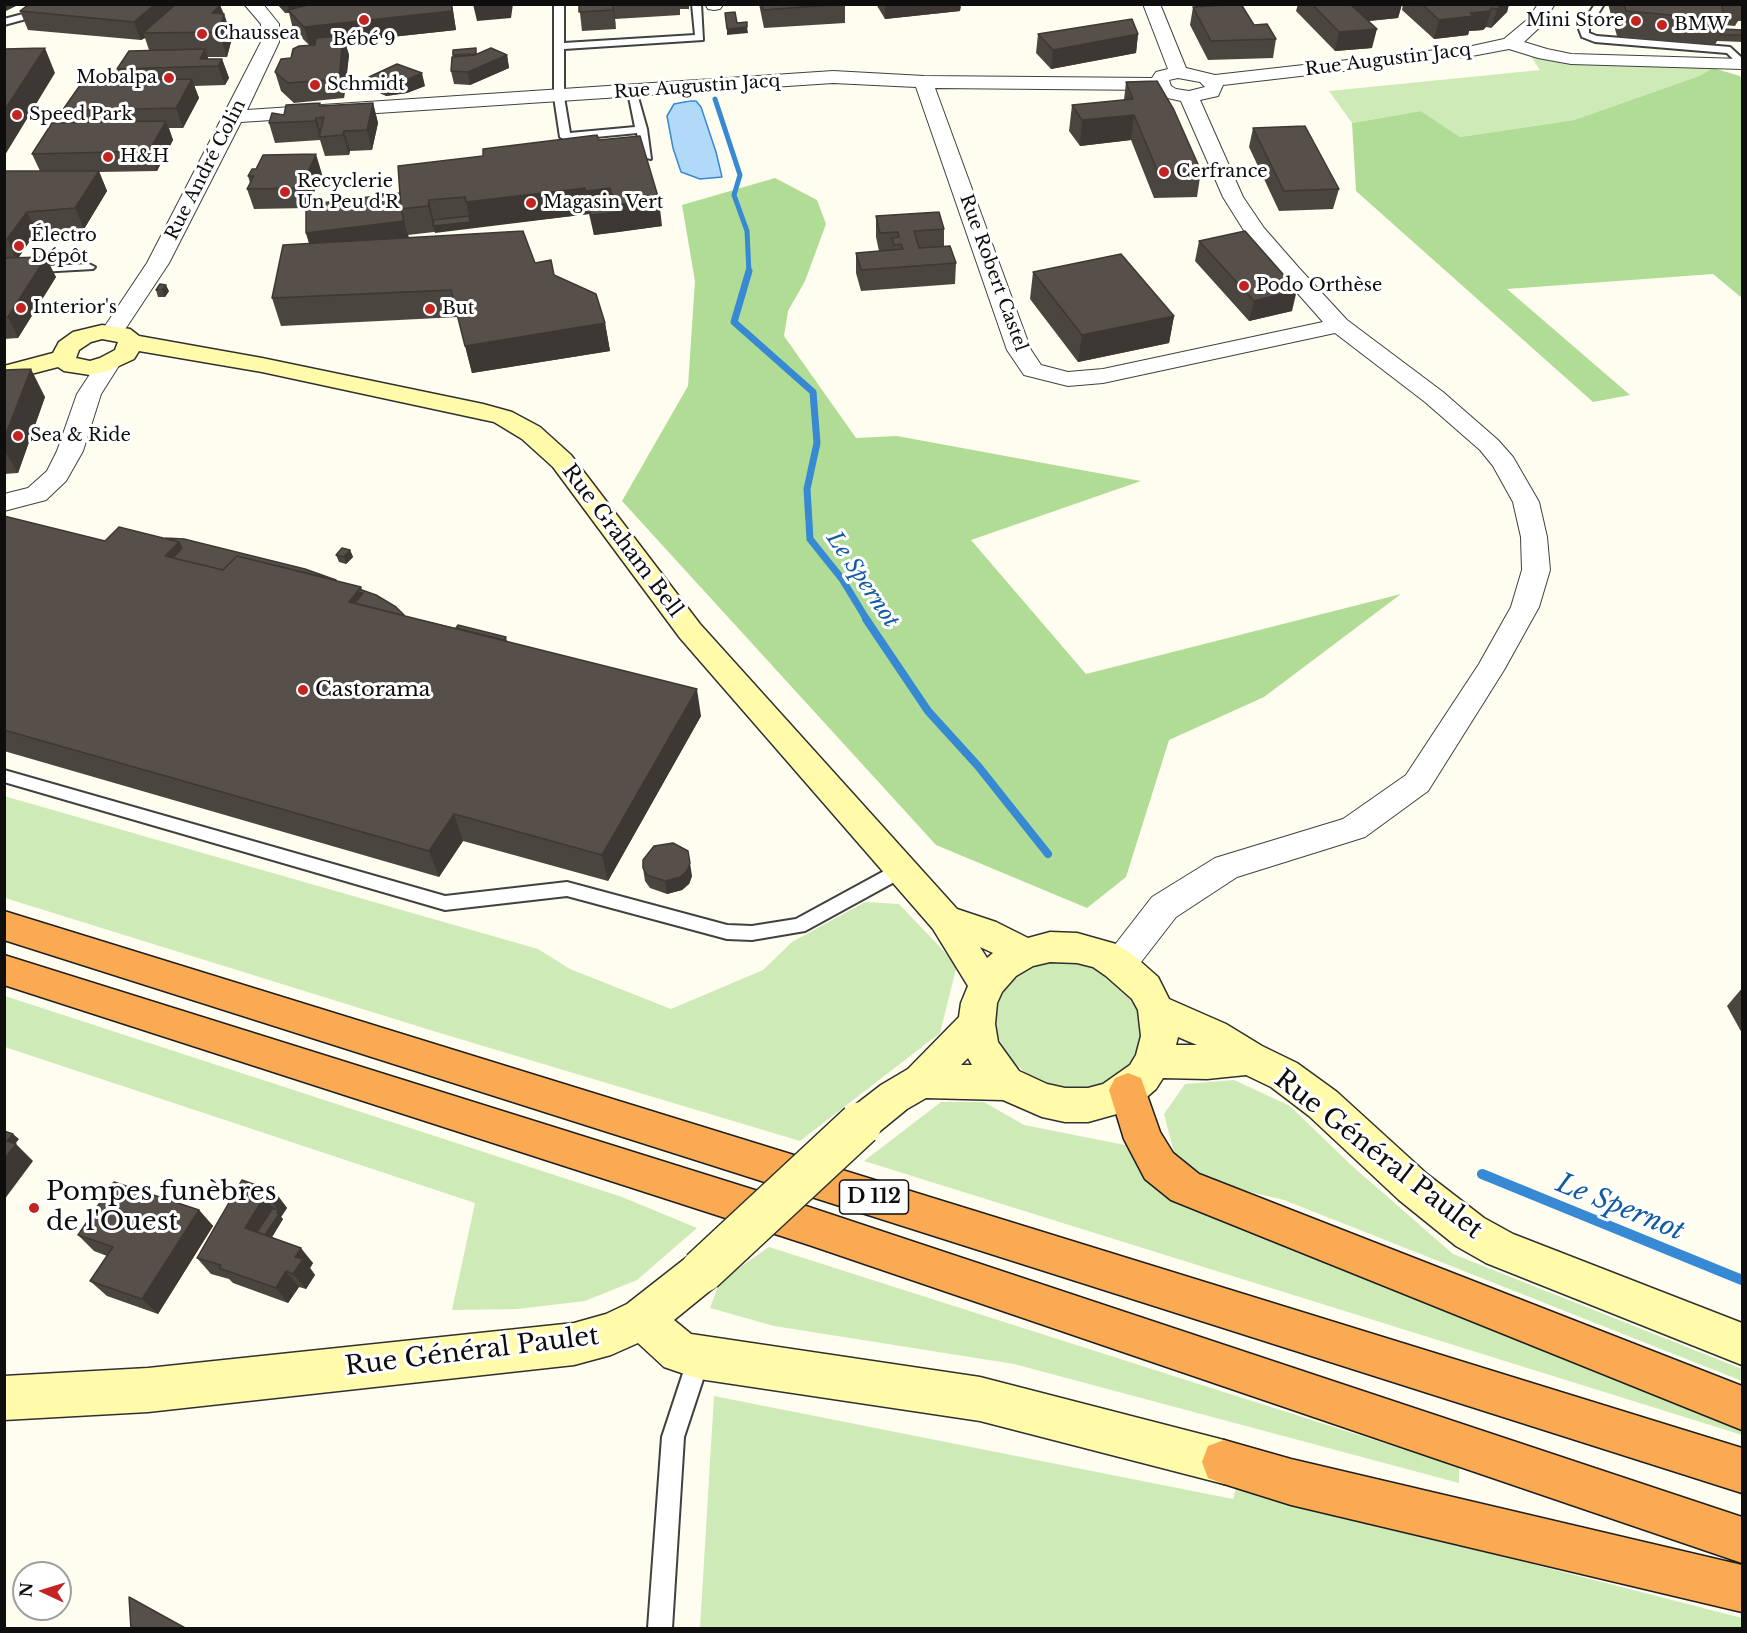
<!DOCTYPE html>
<html>
<head>
<meta charset="utf-8">
<style>
  body { margin:0 }
  #map { position:relative; width:1747px; height:1633px; overflow:hidden; background:#fffdef; font-family:"Libre Baskerville",serif }
  canvas { display:block }
  .frame { position:absolute; inset:0; border:6px solid #0e0e0e; pointer-events:none }
  .north { position:absolute; left:12px; top:1561px; width:60px; height:60px; box-sizing:border-box; background:#fff; border:2px solid #9f9f9f; border-radius:50%; rotate:274deg; font-size:16px; font-weight:700; line-height:24px; text-align:center; color:#0e0e0e }
  .north::after { content:''; display:block; margin:auto; width:21px; height:27px; background:#c32421; clip-path:polygon(50% 0,100% 100%,50% 72%,0 100%) }
</style>
</head>
<body>
<div id="map">
<canvas width="1747" height="1633"></canvas>
<div class="frame"></div>
<div class="north">N</div>
</div>
<script>
const ctx = document.querySelector('canvas').getContext('2d');
ctx.lineJoin = 'round';
function paint(path, color) {
  ctx.fillStyle = color;
  ctx.fill(path, 'evenodd');
}
function shape(rows) {
  const path = new Path2D();
  for (const r of rows) {
    path.moveTo(r[0], r[1]);
    for (let i = 2; i < r.length; i += 2) path.lineTo(r[i], r[i + 1]);
  }
  return path;
}
function trace(path, color, width, dash) {
  ctx.strokeStyle = color;
  ctx.lineWidth = width;
  ctx.lineCap = dash ? 'butt' : 'round';
  ctx.setLineDash(dash || []);
  ctx.stroke(path);
}
function label(font, color, halo, rows, align = 'center') {
  ctx.font = font + ' "Libre Baskerville",serif';
  ctx.lineWidth = 6;
  ctx.setLineDash([]);
  ctx.textBaseline = 'middle';
  ctx.strokeStyle = halo;
  ctx.fillStyle = color;
  for (const [text, x, y, turn = 0] of rows) {
    ctx.save();
    ctx.translate(x, y);
    ctx.rotate((+turn || 0) * Math.PI / 180);
    ctx.textAlign = isNaN(turn) ? turn : align;
    if (halo) ctx.strokeText(text, 0, 0);
    ctx.fillText(text, 0, 0);
    ctx.restore();
  }
}
paint(shape([
  [1531,57,1578,65,1713,68,1699,76,1574,120,1460,137,1421,111,1352,123,1329,91,1540,70],
  [4,796,538,949,570,969,671,1009,763,970,792,942,865,902,899,904,957,965,940,1033,800,1141,430,1030,5,898],
  [1051,960,1076,960,1099,967,1134,997,1143,1018,1143,1039,1136,1059,1121,1075,1100,1085,1076,1089,1051,1085,1028,1075,1010,1059,999,1039,995,1018,999,997,1011,980,1029,967],
  [5,996,622,1197,697,1228,637,1280,585,1301,517,1309,452,1310,475,1203,5,1047],
  [1234,1080,1290,1106,1351,1165,1453,1254,1742,1369,1742,1381,1284,1200,1203,1181,1177,1164,1164,1114,1185,1084],
  [941,1102,984,1102,1024,1125,1135,1147,1689,1395,1742,1416,1742,1435,864,1161],
  [769,1247,1459,1467,1459,1483,1014,1364,774,1326,710,1308,720,1281],
  [714,1396,1233,1499,1236,1488,1742,1618,1742,1628,700,1628]
]), '#ceebb7');
paint(shape([
  [1713,68,1740,76,1742,80,1742,298,1713,274,1507,289,1630,395,1593,402,1356,191,1352,123,1421,111,1460,137,1574,120,1699,76],
  [775,178,817,200,826,224,805,281,788,311,784,336,856,438,897,436,1141,481,971,540,1086,674,1401,594,1264,697,1169,740,1126,877,1087,908,936,845,622,501,688,386,695,281,682,205]
]), '#b0dc95');
const water = shape([
  [690,101,696,101,701,107,716,152,722,177,700,179,681,172,673,148,667,116,674,104,690,101]
]);
paint(water, '#b1d9f8');
trace(water, '#3689d2', 1.5);
trace(shape([
  [715,99,740,175,734,195,747,231,749,273]
]), '#3689d2', 5);
trace(shape([
  [749,271,734,322,813,392,817,443,807,489,810,539,842,579,867,620]
]), '#3689d2', 7);
trace(shape([
  [866,619,928,711,978,766,1048,854]
]), '#3689d2', 8);
trace(shape([
  [1482,1174,1742,1280]
]), '#3689d2', 10);
const lane = shape([
  [554,4,564,4,564,43,695,35,692,4,701,4,703,40,564,49,564,97,570,133,635,127,628,92,636,90,647,129,651,159,642,157,637,133,565,140,560,137,554,97,554,4],
  [1595,4,1604,4,1589,29,1589,33,1597,36,1730,47,1742,58,1742,66,1739,65,1727,53,1595,42,1582,37,1579,29,1595,4],
  [23,14,28,17,26,19,4,25,4,19,23,14],
  [89,264,95,267,93,269,4,274,4,268,89,264],
  [4,770,445,896,567,882,727,925,752,926,796,919,897,864,903,862,909,864,911,869,909,874,805,931,752,940,727,939,567,896,445,910,4,782,4,770],
  [699,1347,707,1350,710,1358,684,1437,672,1628,648,1628,662,1437,688,1358,691,1350,699,1347]
]);
const street = shape([
  [244,4,263,4,279,24,279,42,247,110,833,71,924,76,1152,78,1156,72,1168,69,1143,4,1160,4,1186,68,1215,75,1472,46,1504,39,1528,19,1538,4,1555,4,1540,27,1524,42,1547,49,1571,54,1742,59,1742,69,1571,64,1538,58,1509,49,1472,56,1223,85,1218,96,1200,100,1243,197,1264,228,1299,268,1347,320,1443,392,1498,440,1513,457,1539,502,1547,537,1550,570,1539,607,1504,670,1428,791,1365,837,1237,877,1176,917,1131,975,1119,979,1107,975,1102,965,1107,955,1152,897,1215,858,1343,819,1406,775,1479,664,1511,607,1522,570,1521,537,1513,502,1493,466,1480,450,1425,402,1335,333,1103,383,1068,386,1024,375,1007,350,916,87,833,83,241,122,169,263,120,337,112,339,104,337,101,332,147,263,261,42,261,24,244,4],
  [1178,78,1200,82,1205,87,1189,91,1176,89,1171,86,1169,80,1178,78],
  [935,88,1154,90,1163,97,1181,101,1223,197,1248,237,1323,322,1103,369,1068,372,1041,365,1031,350,935,88],
  [705,4,723,4,723,5,720,9,714,10,708,9,705,4],
  [108,357,116,359,120,364,101,394,83,451,66,481,46,500,4,511,4,494,28,488,47,471,57,451,77,394,100,359,108,357]
]);
const secondary = shape([
  [102,325,130,329,139,336,262,358,483,404,512,412,540,427,571,455,700,624,957,909,996,922,1028,938,1050,932,1077,933,1116,944,1132,954,1158,977,1169,999,1226,1024,1262,1046,1297,1063,1337,1092,1427,1174,1484,1218,1513,1234,1742,1323,1742,1365,1486,1263,1456,1246,1399,1200,1309,1116,1271,1087,1246,1075,1207,1079,1163,1078,1156,1089,1141,1102,1124,1112,1088,1122,1065,1122,1042,1117,1003,1100,926,1098,907,1109,874,1136,860,1142,846,1136,841,1124,846,1112,881,1085,908,1069,959,1017,961,1003,968,986,933,929,680,638,553,467,522,439,494,422,262,372,139,351,134,359,108,371,90,375,64,371,58,367,4,381,4,366,53,353,59,342,73,332,102,325],
  [102,339,118,342,115,350,100,358,90,361,76,358,79,350,91,342,102,339],
  [980,947,993,953,987,958,980,947],
  [1050,962,1077,963,1093,967,1106,976,1132,999,1138,1010,1141,1036,1136,1055,1130,1065,1103,1084,1088,1088,1065,1088,1047,1084,1019,1071,998,1042,995,1024,997,1003,1002,992,1016,976,1033,966,1050,962],
  [1178,1037,1197,1045,1176,1045,1178,1037],
  [968,1058,972,1065,961,1065,968,1058],
  [702,1251,717,1257,723,1271,717,1285,674,1320,691,1334,980,1377,1224,1440,1240,1446,1246,1462,1240,1478,1224,1484,980,1421,699,1379,664,1367,638,1343,611,1355,574,1365,148,1412,4,1420,4,1376,148,1368,574,1323,606,1314,627,1304,687,1257,702,1251]
]);
const highway = shape([
  [4,911,1742,1448,1742,1493,4,940,4,911],
  [4,955,809,1207,1742,1517,1742,1563,809,1245,4,985,4,955],
  [1128,1073,1141,1078,1160,1132,1173,1153,1199,1174,1742,1386,1742,1430,1171,1200,1145,1179,1124,1139,1109,1090,1115,1078,1128,1073],
  [1224,1440,1291,1459,1742,1565,1742,1612,1291,1505,1224,1484,1208,1478,1202,1462,1208,1446,1224,1440]
]);
trace(lane, '#414141', 4);
trace(street, '#414141', 2);
trace(secondary, '#303030', 3);
trace(highway, '#1f1f1f', 3);
paint(lane, '#fff');
paint(street, '#fff');
paint(secondary, '#fffbaa');
paint(highway, '#f9aa52');
const secondaryBridge = shape([
  [702,1271,860,1124]
]);
trace(secondaryBridge, '#303030', 46, []);
trace(secondaryBridge, '#fffbaa', 43);
paint(shape([
  [219,4,220,5,224,14,232,38,227,57,208,57,208,59,222,59,229,78,225,85,194,86,199,98,183,128,169,128,173,140,157,171,99,172,107,191,84,229,36,232,18,258,56,277,18,338,4,339,4,171,40,171,32,154,67,123,62,111,122,80,117,69,149,50,145,38,141,40,28,30,20,11],
  [277,4,452,4,456,30,345,42,349,55,344,98,294,103,281,91,275,72,309,45,293,29,289,13,285,13],
  [579,4,689,4,689,9,680,9,680,15,615,19,616,29,582,31],
  [759,4,845,4,845,23,764,28],
  [876,4,961,4,960,11,885,19],
  [1298,4,1402,4,1398,18,1369,21,1372,48,1335,51,1296,11],
  [1403,4,1509,4,1507,12,1491,28,1486,27,1483,30,1469,31,1468,35,1434,39,1402,10],
  [1608,4,1743,4,1743,21,1738,21,1735,26,1724,25,1722,29,1743,30,1743,42,1717,41,1715,45,1617,36],
  [1193,7,1254,25,1276,39,1273,58,1208,60,1190,25],
  [1038,34,1138,34,1136,53,1051,69,1036,53],
  [453,50,477,54,507,55,509,68,470,85,454,84,451,71],
  [369,77,425,86,407,93,386,96,373,90],
  [1126,82,1201,171,1197,197,1154,198,1131,140,1080,146,1069,131,1072,105,1124,100],
  [373,103,378,123,372,150,350,151,349,155,325,156,320,140,275,143,269,123,284,115,321,106],
  [1253,128,1339,189,1333,209,1279,211,1249,147],
  [599,140,662,226,594,235,589,214,408,235,409,237,535,263,554,275,605,323,610,351,472,373,458,317,281,326,272,298,309,243,306,233,400,193,483,156],
  [322,174,307,208,254,209,247,189,250,183,248,176],
  [876,216,944,229,944,246,956,263,955,284,861,291,856,273,856,253,879,251,876,237],
  [1199,241,1292,311,1249,321,1195,261],
  [1033,272,1174,316,1169,343,1078,362,1030,299],
  [156,290,169,291,165,297,158,297],
  [4,370,45,397,18,473,4,474],
  [4,516,105,541,362,590,405,616,456,628,506,637,507,641,701,716,608,881,463,841,439,877,4,751],
  [350,550,353,557,346,564,339,562,336,555],
  [643,868,692,876,689,884,682,890,667,894,650,888,645,881],
  [1743,987,1743,1035,1727,1006],
  [242,1180,275,1192,287,1208,281,1217,283,1219,272,1237,313,1263,310,1268,315,1275,306,1289,299,1287,288,1303,233,1283,229,1279,211,1274,197,1258],
  [199,1210,213,1226,158,1314,107,1296,90,1281,107,1256,94,1251,78,1235]
]), '#4b4540');
paint(shape([
  [4,4,20,4,4,12],
  [155,4,179,4,143,33,145,38,141,40,134,22],
  [206,4,219,4,219,6,220,5,223,15,224,14,232,38,227,57,219,32],
  [287,4,321,4,290,13],
  [452,4,456,30,345,42,349,55,344,98,339,79,310,46,304,27],
  [473,4,513,4,511,18,477,21],
  [613,4,615,19,616,29,613,10],
  [885,4,961,4,960,11,885,19],
  [1402,4,1398,18,1347,23,1351,5],
  [1502,4,1509,4,1507,12,1491,28,1497,9],
  [1492,8,1486,27,1483,30,1469,31,1468,35,1434,39,1439,20],
  [747,27,748,33,727,35,727,29],
  [1377,29,1372,48,1335,51,1339,32],
  [1138,34,1136,53,1051,69,1053,50],
  [45,48,55,73,5,155,4,153,4,111],
  [205,49,211,67,200,59],
  [507,55,509,68,470,85,468,72],
  [222,59,229,78,225,85,218,66],
  [422,73,425,86,407,93,386,96,383,83],
  [192,79,199,98,183,128,176,108],
  [373,103,378,123,372,150,367,130],
  [1134,115,1131,140,1080,146,1082,120],
  [316,118,322,136,320,136,315,121],
  [166,121,173,140,157,171,149,151],
  [344,131,350,151,349,155,343,135],
  [316,154,322,174,307,208,301,188],
  [99,171,107,191,84,229,75,208],
  [585,188,589,214,435,233,428,206,429,200,435,226,470,222,466,202],
  [610,188,613,212,616,212,619,232,594,235,586,191],
  [659,200,662,226,619,232,615,205],
  [27,212,36,232,17,260,7,239],
  [403,218,408,235,409,242,312,253,306,233],
  [46,257,56,277,18,338,8,317],
  [166,285,169,291,165,297,162,290],
  [1297,290,1292,311,1249,321,1254,301],
  [1174,316,1169,343,1078,362,1082,335],
  [605,323,610,351,472,373,465,346],
  [31,369,45,397,18,473,4,450,4,439],
  [179,542,192,568,165,556],
  [350,550,353,557,346,564,344,557],
  [361,587,371,613,349,602],
  [697,689,701,716,608,881,602,855],
  [454,814,463,841,439,877,429,851],
  [690,863,692,876,689,884,682,890,667,894,665,881],
  [13,1134,19,1139,9,1152,4,1145],
  [16,1144,33,1161,4,1200,4,1159],
  [275,1192,287,1208,281,1217,283,1219,266,1247,262,1241,278,1210,270,1199],
  [264,1197,277,1213,260,1241,245,1228],
  [199,1210,213,1226,158,1314,142,1299],
  [301,1248,313,1263,310,1268,315,1275,306,1289,293,1274,295,1257],
  [286,1271,299,1287,288,1303,276,1288]
]), '#3d3834');
const building = shape([
  [29,4,155,4,134,22,20,11,29,4],
  [176,4,220,5,212,13,224,14,219,32,143,33,176,4],
  [312,4,451,4,452,11,304,27,288,10,312,4],
  [579,4,613,4,613,10,579,12,579,4],
  [762,4,843,4,763,10,762,4],
  [1241,4,1254,25,1267,24,1276,39,1211,41,1193,7,1241,4],
  [1312,4,1354,4,1351,5,1377,29,1339,32,1312,4],
  [1422,4,1502,4,1497,9,1492,8,1489,11,1470,13,1474,16,1439,20,1422,4],
  [1624,4,1721,4,1726,20,1626,11,1624,4],
  [735,12,737,23,747,22,747,27,727,29,725,13,735,12],
  [1132,19,1138,34,1053,50,1038,34,1132,19],
  [1722,29,1743,30,1743,35,1720,35,1722,29],
  [343,36,339,79,288,83,275,72,281,59,291,58,293,49,299,46,315,45,316,38,343,36],
  [45,48,4,111,4,49,45,48],
  [476,48,476,54,453,55,453,50,476,48],
  [491,48,507,55,468,72,451,71,452,57,475,55,491,48],
  [205,49,200,59,222,59,218,66,117,69,129,51,205,49],
  [397,64,422,73,404,81,383,83,369,77,397,64],
  [192,79,176,108,62,111,83,81,192,79],
  [1157,81,1174,110,1201,171,1158,172,1134,115,1082,120,1072,105,1133,99,1126,82,1157,81],
  [320,103,319,106,373,103,367,130,344,131,343,135,319,137,324,117,316,118,315,121,269,123,272,113,284,115,286,105,320,103],
  [166,121,149,151,32,154,52,123,166,121],
  [1305,126,1339,189,1284,191,1253,128,1305,126],
  [597,135,599,140,640,136,659,200,615,205,610,188,586,191,585,188,466,202,465,197,429,200,428,206,401,209,398,166,483,156,483,149,597,135],
  [316,154,301,188,247,189,254,176,248,176,252,169,256,169,263,155,316,154],
  [4,171,99,171,75,208,27,212,7,239,4,239,4,171],
  [400,193,401,209,404,221,306,233,306,210,313,204,400,193],
  [611,194,616,212,591,215,587,198,611,194],
  [939,212,944,229,914,231,919,248,950,246,956,263,861,270,856,253,903,249,901,244,894,245,892,238,899,237,898,232,880,233,876,216,939,212],
  [469,216,470,222,433,226,434,220,469,216],
  [523,231,535,263,551,260,554,275,596,294,605,323,465,346,451,290,272,298,283,245,523,231],
  [1245,231,1297,290,1254,301,1199,241,1245,231],
  [1121,254,1174,316,1082,335,1033,272,1121,254],
  [46,257,8,317,4,318,4,258,46,257],
  [160,284,166,285,162,290,156,290,160,284],
  [31,369,4,439,4,370,31,369],
  [4,516,105,541,119,527,179,542,165,556,223,570,237,556,361,587,349,602,697,689,602,855,454,814,429,851,4,730,4,516],
  [166,538,184,539,305,569,336,580,237,556,223,570,173,558,182,548,179,542,166,538],
  [342,548,350,550,344,557,336,555,342,548],
  [359,589,376,595,396,607,405,616,355,603,363,593,357,592,359,589],
  [458,625,506,637,504,640,456,628,458,625],
  [673,843,688,851,690,863,687,871,680,877,665,881,647,875,643,868,643,860,654,846,673,843],
  [4,1131,13,1134,7,1141,4,1140,4,1131],
  [4,1140,16,1144,4,1159,4,1140],
  [242,1180,275,1192,270,1199,264,1197,245,1228,301,1248,295,1257,303,1259,293,1274,286,1271,276,1288,219,1268,221,1265,197,1258,242,1180],
  [114,1182,199,1210,142,1299,90,1281,113,1247,78,1235,114,1182],
  [273,1208,278,1210,277,1213,279,1214,265,1235,257,1232,273,1208],
  [129,1597,187,1629,131,1629,129,1597]
]);
paint(building, '#57504a');
trace(building, '#3d3834', 1.5);
for (const [x, y, r, color] of [
  [364,20,6,"#c32421"],
  [1636,21,6,"#c32421"],
  [1662,25,6,"#c32421"],
  [202,34,6,"#c32421"],
  [169,78,6,"#c32421"],
  [315,85,6,"#c32421"],
  [17,115,6,"#c32421"],
  [108,157,6,"#c32421"],
  [1164,172,6,"#c32421"],
  [285,192,6,"#c32421"],
  [531,203,6,"#c32421"],
  [19,246,6,"#c32421"],
  [1244,286,6,"#c32421"],
  [21,308,6,"#c32421"],
  [430,309,6,"#c32421"],
  [18,436,6,"#c32421"],
  [303,690,6,"#c32421"],
  [34,1208,6,"#c32421"]
]) {
  const dot = new Path2D();
  dot.arc(x, y, r, 0, 2 * Math.PI);
  ctx.fillStyle = color;
  ctx.fill(dot);
  trace(dot, '#fff', 2);
}
label('18px', '#0e0e0e', '#fff', [
  ["Mini Store",1624,21,"right"],
  ["BMW",1674,25],
  ["Chaussea",214,34],
  ["Bébé 9",364,40,"center"],
  ["Mobalpa",157,78,"right"],
  ["Schmidt",327,85],
  ["Speed Park",29,115],
  ["H&H",120,157],
  ["Cerfrance",1176,172],
  ["Recyclerie",297,182],
  ["Un Peu d'R",297,203],
  ["Magasin Vert",543,203],
  ["Électro",31,236],
  ["Dépôt",31,257],
  ["Podo Orthèse",1256,286],
  ["Interior's",33,308],
  ["But",442,309],
  ["Sea & Ride",30,436]
], 'left');
label('18px', '#0e0e0e', '#fff', [
  ["Rue Augustin Jacq",1388,60,-7],
  ["Rue Augustin Jacq",697,87,-4],
  ["Rue André Colin",206,170,-63],
  ["Rue Robert Castel",993,273,70]
]);
for (const [x, y, w] of [
  [874,1197,69]
]) {
  const box = new Path2D();
  box.roundRect(x - w / 2, y - 17, w, 34, 4.5);
  ctx.fillStyle = '#fff';
  ctx.fill(box);
  trace(box, '#0e0e0e', 1.5);
}
label('bold 20px', '#0e0e0e', null, [
  ["D 112",874,1197]
]);
label('21px', '#0e0e0e', '#fff', [
  ["Rue Graham Bell",622,541,53]
]);
label('21px', '#0e0e0e', '#fff', [
  ["Castorama",315,690]
], 'left');
label('italic 22px', '#125ba4', '#fff', [
  ["Le Spernot",862,580,56]
]);
label('26px', '#0e0e0e', '#fff', [
  ["Rue Général Paulet",1378,1155,38],
  ["Rue Général Paulet",472,1352,-7]
]);
label('26px', '#0e0e0e', '#fff', [
  ["Pompes funèbres",46,1193],
  ["de l'Ouest",46,1223]
], 'left');
label('italic 27px', '#125ba4', '#fff', [
  ["Le Spernot",1620,1208,22]
]);
</script>
</body>
</html>
